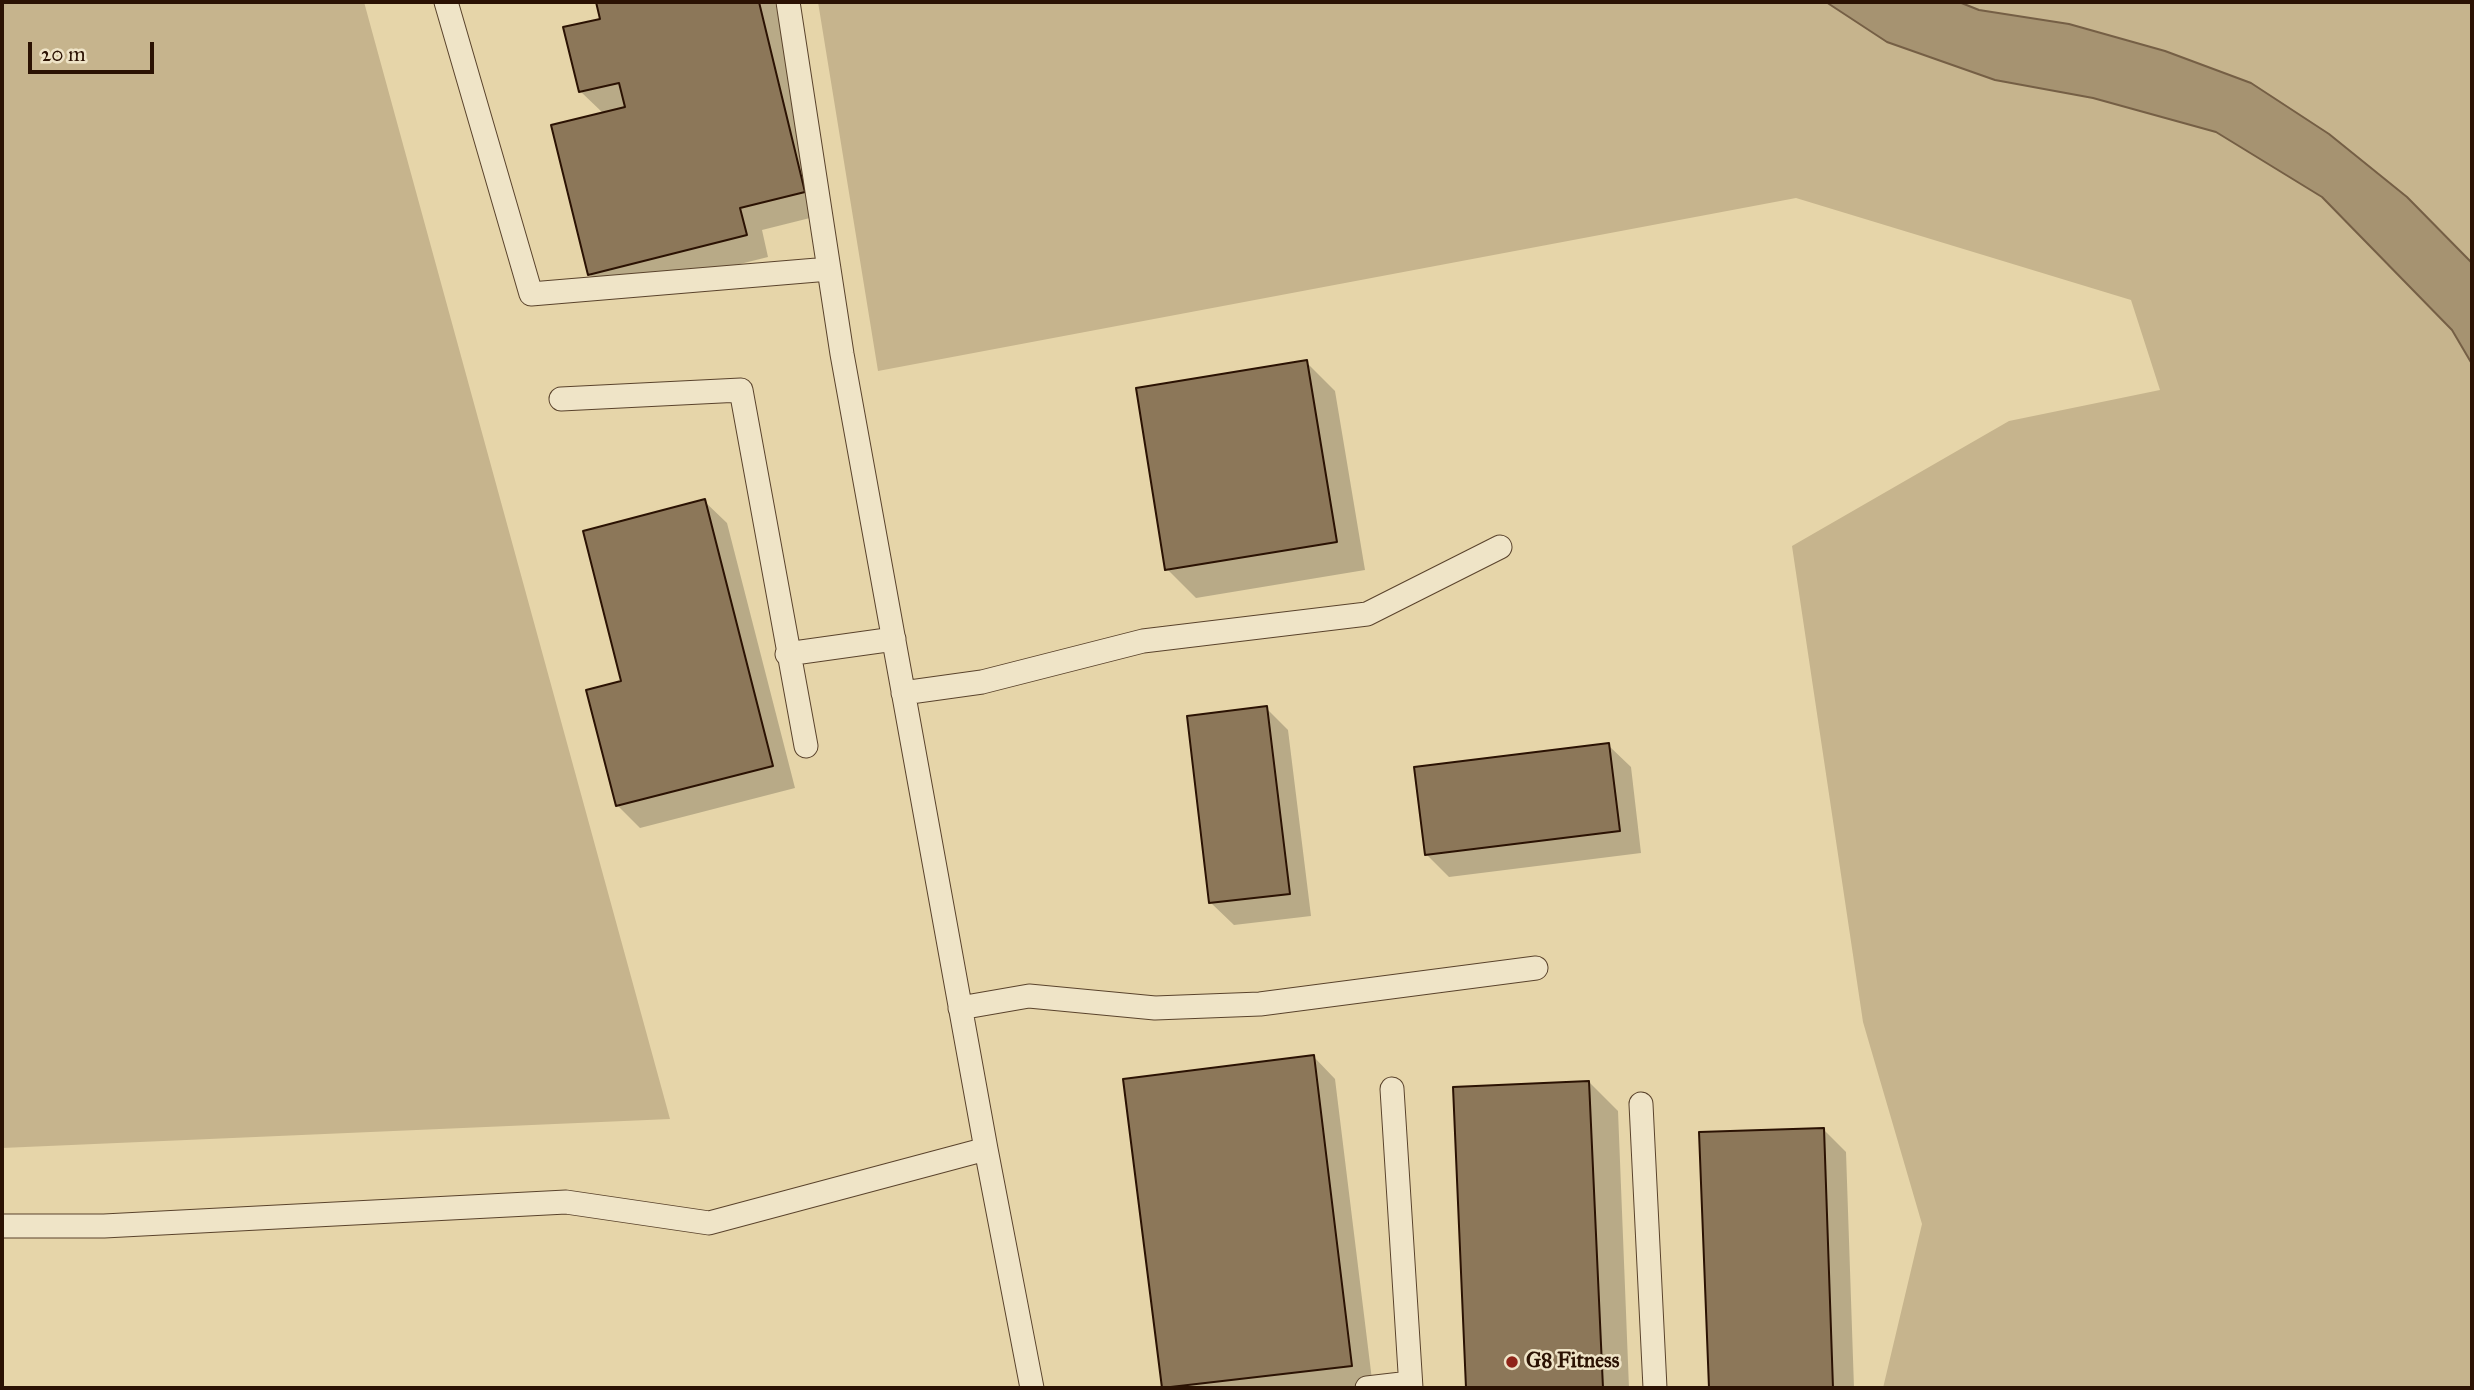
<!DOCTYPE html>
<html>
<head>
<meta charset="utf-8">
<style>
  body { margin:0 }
  #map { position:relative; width:2474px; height:1390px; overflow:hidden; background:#e6d5a9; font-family:"IM FELL Great Primer",serif }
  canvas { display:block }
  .frame { position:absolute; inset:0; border:4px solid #2b1203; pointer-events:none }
  .scale { position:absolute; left:28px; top:42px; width:126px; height:32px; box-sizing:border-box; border:4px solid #2b1203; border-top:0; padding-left:9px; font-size:21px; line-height:24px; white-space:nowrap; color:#2b1203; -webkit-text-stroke:5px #efe4c7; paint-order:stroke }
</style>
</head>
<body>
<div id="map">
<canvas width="2474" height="1390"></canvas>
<div class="frame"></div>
<div class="scale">20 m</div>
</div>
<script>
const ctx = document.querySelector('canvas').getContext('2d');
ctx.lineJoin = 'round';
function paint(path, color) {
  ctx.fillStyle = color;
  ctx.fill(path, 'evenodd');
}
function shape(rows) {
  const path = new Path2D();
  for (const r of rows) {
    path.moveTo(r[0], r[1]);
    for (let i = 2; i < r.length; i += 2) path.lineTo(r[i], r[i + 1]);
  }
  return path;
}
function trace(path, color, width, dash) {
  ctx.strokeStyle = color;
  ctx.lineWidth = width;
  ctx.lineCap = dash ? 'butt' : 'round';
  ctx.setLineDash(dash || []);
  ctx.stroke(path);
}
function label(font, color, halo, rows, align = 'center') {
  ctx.font = font + ' "IM FELL Great Primer",serif';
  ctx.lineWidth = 5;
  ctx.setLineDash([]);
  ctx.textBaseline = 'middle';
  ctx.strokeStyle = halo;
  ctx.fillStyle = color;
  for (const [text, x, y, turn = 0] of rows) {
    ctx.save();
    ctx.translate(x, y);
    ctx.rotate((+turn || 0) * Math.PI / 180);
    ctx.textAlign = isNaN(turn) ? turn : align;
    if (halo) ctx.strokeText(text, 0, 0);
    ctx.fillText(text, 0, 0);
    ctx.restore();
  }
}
paint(shape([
  [2,2,364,2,670,1119,2,1148],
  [818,2,1826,2,1887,42,1995,80,2093,98,2216,132,2322,197,2452,330,2472,364,2472,1388,1883,1388,1922,1224,1863,1022,1792,546,2009,421,2160,390,2131,300,1796,198,878,371],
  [1959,2,2472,2,2472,263,2407,197,2165,51,2069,24,1979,10]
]), '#c6b48d');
const water = shape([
  [1826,2,1959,2,1979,10,2069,24,2165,51,2251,83,2329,134,2407,197,2472,263,2472,364,2452,330,2322,197,2216,132,2093,98,1995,80,1887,42,1826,2]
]);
paint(water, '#a69371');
trace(water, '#755f45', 2);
paint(shape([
  [597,2,775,2,826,214,762,230,768,257,612,296,589,274,604,114,580,91,602,20],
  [1306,362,1335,391,1365,570,1196,598,1167,569],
  [704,501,727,523,795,788,640,828,617,805,623,682],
  [1266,708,1288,730,1311,916,1234,925,1211,903],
  [1608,745,1631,767,1641,853,1449,877,1426,854],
  [1313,1056,1335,1079,1373,1388,1163,1388,1125,1080],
  [1589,1082,1618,1111,1629,1388,1468,1388,1455,1088],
  [1823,1129,1846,1152,1854,1388,1710,1388,1701,1134]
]), '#0003');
const building = shape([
  [596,2,759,2,805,192,740,208,747,235,588,275,551,125,625,107,619,83,579,92,563,27,600,19,596,2],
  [1307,360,1337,542,1165,570,1136,388,1307,360],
  [705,499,773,766,616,806,586,690,621,681,583,531,705,499],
  [1267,706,1290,894,1209,903,1187,716,1267,706],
  [1609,743,1620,831,1425,855,1414,767,1609,743],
  [1314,1055,1352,1366,1162,1388,1123,1079,1314,1055],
  [1589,1081,1603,1388,1466,1388,1453,1087,1589,1081],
  [1824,1128,1833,1388,1709,1388,1699,1132,1824,1128]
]);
paint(building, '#8c7759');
trace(building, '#2b1203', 2);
const lane = shape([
  [446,2,531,294,829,269],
  [788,2,842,354,986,1149,1032,1388],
  [561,399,741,390,806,746],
  [787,654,894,639],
  [903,693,982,682,1143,641,1367,614,1500,547],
  [960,1008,1029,996,1155,1008,1260,1004,1536,968],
  [1392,1089,1411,1388],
  [1641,1104,1655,1388],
  [2,1226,104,1226,566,1202,709,1223,986,1149],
  [1367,1388,1410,1383]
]);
trace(lane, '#5a432c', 25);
trace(lane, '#efe4c7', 23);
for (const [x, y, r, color] of [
  [1512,1362,7,"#8f2418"]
]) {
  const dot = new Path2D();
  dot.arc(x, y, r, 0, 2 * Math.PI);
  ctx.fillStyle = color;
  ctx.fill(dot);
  trace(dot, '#efe4c7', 2.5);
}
label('bold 21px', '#2b1203', '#efe4c7', [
  ["G8 Fitness",1526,1362]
], 'left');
</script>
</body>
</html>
